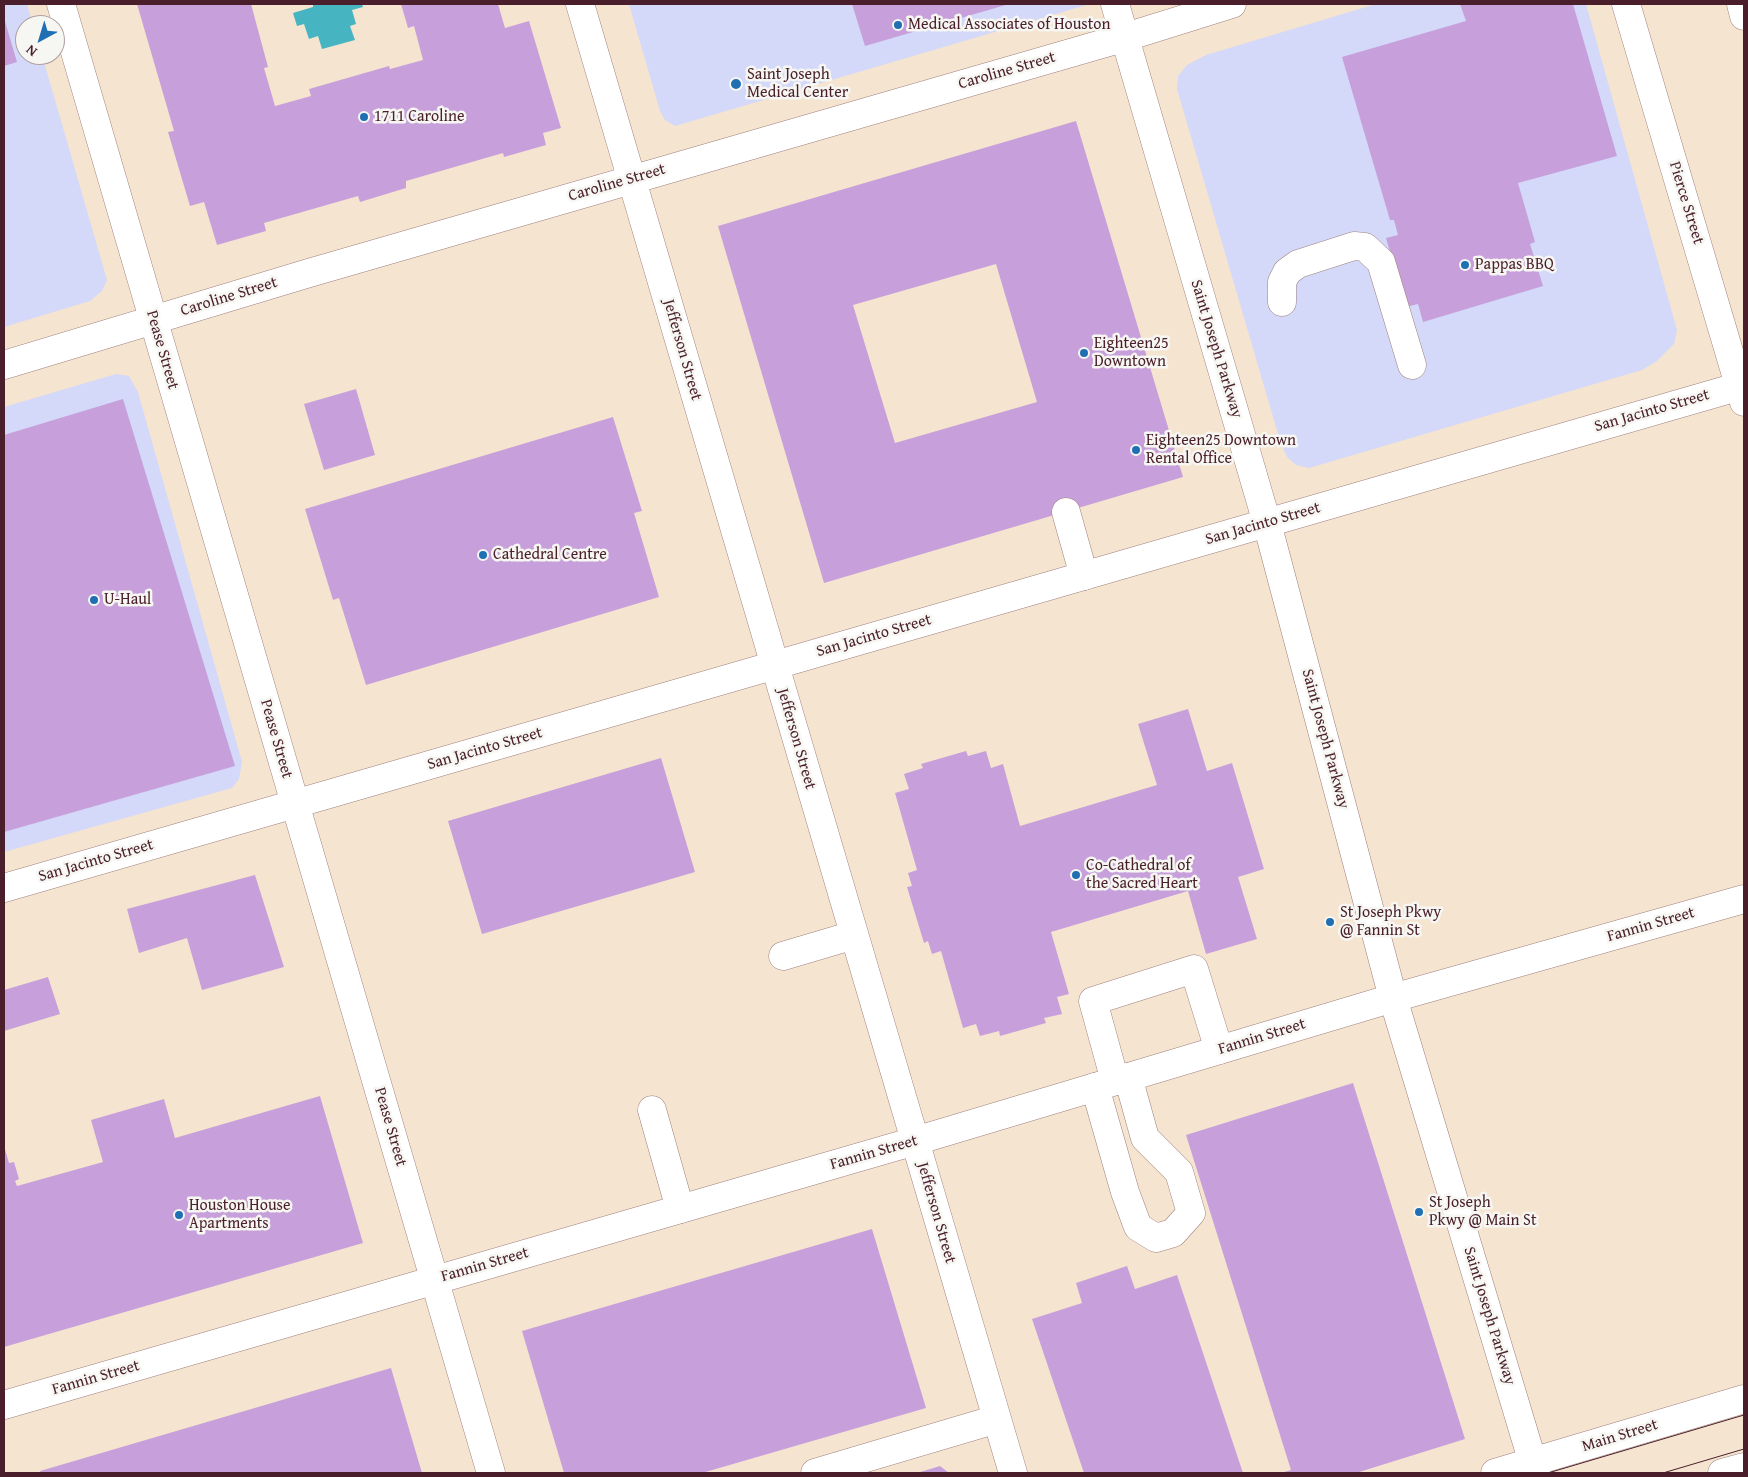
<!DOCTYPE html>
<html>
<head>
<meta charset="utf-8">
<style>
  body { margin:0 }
  #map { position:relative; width:1748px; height:1477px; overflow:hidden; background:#f5e4d0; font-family:"Gentium Book Plus",serif }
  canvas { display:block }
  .frame { position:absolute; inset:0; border:5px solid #4a1f2b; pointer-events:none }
  .north { position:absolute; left:15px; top:15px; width:50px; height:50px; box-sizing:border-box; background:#f6f6f2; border:1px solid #b1a0a2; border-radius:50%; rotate:219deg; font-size:14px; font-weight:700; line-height:20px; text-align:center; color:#4a1f2b }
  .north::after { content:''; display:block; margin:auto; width:18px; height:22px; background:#1f6fb2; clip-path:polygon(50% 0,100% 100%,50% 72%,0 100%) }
</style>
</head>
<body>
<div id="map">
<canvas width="1748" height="1477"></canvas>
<div class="frame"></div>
<div class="north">N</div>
</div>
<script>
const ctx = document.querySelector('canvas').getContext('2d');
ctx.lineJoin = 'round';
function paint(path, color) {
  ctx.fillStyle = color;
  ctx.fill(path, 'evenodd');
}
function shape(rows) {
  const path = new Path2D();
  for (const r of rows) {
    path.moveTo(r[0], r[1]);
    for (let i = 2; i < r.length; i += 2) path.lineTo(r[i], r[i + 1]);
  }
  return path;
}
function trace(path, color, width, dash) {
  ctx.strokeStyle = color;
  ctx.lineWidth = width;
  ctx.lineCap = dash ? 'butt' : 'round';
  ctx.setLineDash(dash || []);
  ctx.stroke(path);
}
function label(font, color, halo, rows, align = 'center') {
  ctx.font = font + ' "Gentium Book Plus",serif';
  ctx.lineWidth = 5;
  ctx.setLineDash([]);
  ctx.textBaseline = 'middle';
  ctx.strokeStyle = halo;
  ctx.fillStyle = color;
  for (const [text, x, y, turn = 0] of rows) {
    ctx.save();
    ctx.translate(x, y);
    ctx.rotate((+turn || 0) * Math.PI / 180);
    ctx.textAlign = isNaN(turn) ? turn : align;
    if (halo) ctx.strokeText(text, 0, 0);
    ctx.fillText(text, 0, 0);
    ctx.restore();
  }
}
paint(shape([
  [4,4,27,4,33,25,25,25,25,55,42,55,107,280,102,291,90,301,4,327],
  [629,4,1090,4,675,126,665,120,660,111],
  [1376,4,1586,4,1677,330,1674,344,1657,361,1642,370,1309,468,1296,465,1287,457,1281,444,1177,89,1178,76,1187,65,1206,55],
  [116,374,129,376,138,392,242,762,239,779,232,788,4,852,4,407]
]), '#d4d8f9');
paint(shape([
  [313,4,362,4,363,7,352,10,356,24,350,26,355,40,322,49,318,36,309,39,304,24,297,26,293,13,313,7]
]), '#46b5c1');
paint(shape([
  [137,4,251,4,268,67,264,68,275,106,311,96,309,89,389,66,390,69,423,60,414,26,408,28,401,4,498,4,505,28,529,21,561,128,543,133,546,145,504,157,503,153,406,181,406,188,360,202,358,196,264,223,266,231,217,245,204,202,190,206,168,132,174,131],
  [852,4,1009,4,865,46],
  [1460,4,1573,4,1617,156,1518,183,1535,242,1530,244,1543,286,1423,322,1418,304,1406,307,1386,238,1398,235,1394,220,1390,220,1342,57,1466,21],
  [4,18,17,62,4,66],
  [1076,121,1183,477,824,583,718,226],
  [996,264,1037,402,895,443,853,305],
  [356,389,375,455,324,470,304,404],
  [123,399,235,766,4,832,4,435],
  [613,417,642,511,634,513,659,597,366,685,339,598,333,600,305,509],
  [1188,709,1207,771,1232,763,1264,869,1238,877,1257,939,1206,954,1188,891,1051,932,1069,994,1057,997,1062,1014,1044,1018,1046,1023,1000,1036,999,1031,980,1036,976,1024,963,1028,941,951,932,954,928,941,924,943,907,887,912,886,908,873,917,870,895,793,909,789,904,774,923,768,921,764,966,751,968,756,986,751,991,768,1003,764,1020,826,1157,785,1138,724],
  [661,758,695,872,482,934,448,821],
  [255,875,284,967,202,990,187,938,139,953,127,909],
  [48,977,60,1014,4,1031,4,990],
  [1353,1083,1465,1439,1356,1473,1281,1473,1291,1470,1186,1135],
  [320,1096,363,1243,4,1347,4,1146,9,1163,14,1162,19,1179,15,1181,17,1186,103,1162,91,1120,164,1099,175,1138],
  [872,1229,926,1408,702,1473,564,1473,522,1331],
  [1127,1266,1135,1289,1177,1275,1243,1473,1084,1473,1032,1319,1082,1303,1076,1283],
  [391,1368,422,1473,41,1473,40,1471],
  [940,1466,949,1473,917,1473]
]), '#c7a0db');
const minor = shape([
  [61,4,491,1473],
  [580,4,1013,1473],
  [1115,4,1267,523,1393,998,1536,1473],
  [1282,302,1282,282,1287,272,1298,264,1354,246,1365,247,1381,262,1412,365],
  [4,365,309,273,1126,37,1232,4],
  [1066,512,1084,576],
  [783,956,854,935],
  [1115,1081,1093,1001,1194,969,1219,1050],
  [1095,1087,1125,1192,1138,1227,1156,1238,1173,1233,1191,1213,1179,1172,1145,1138,1128,1077],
  [652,1110,680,1209],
  [815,1473,997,1419]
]);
const major = shape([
  [1626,4,1744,402],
  [4,888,1744,385],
  [4,1405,915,1141,1393,998,1744,899],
  [1495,1473,1744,1399],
  [1722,1473,1744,1467]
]);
const highway = shape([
  [1741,4,1744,16]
]);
trace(minor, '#a0827e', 29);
trace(major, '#a0827e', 29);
trace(highway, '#a0827e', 29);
trace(minor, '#fff', 28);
trace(major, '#fff', 28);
trace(highway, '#fff', 28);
trace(shape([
  [1548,1473,1744,1415],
  [1663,1473,1744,1449]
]), '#4a1f2b', 1);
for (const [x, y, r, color] of [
  [898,25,5,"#1f6fb2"],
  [736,84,6,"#1f6fb2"],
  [364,117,5,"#1f6fb2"],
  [1465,265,5,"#1f6fb2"],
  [1084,353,5,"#1f6fb2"],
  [1136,450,5,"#1f6fb2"],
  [483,555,5,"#1f6fb2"],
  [94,600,5,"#1f6fb2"],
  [1076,875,5,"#1f6fb2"],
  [1330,922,5,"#1f6fb2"],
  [1419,1212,5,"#1f6fb2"],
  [179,1215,5,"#1f6fb2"]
]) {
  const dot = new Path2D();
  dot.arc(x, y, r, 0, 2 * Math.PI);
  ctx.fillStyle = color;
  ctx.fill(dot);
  trace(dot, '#f6f6f2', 2);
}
label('16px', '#4a1f2b', '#f6f6f2', [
  ["Medical Associates of Houston",908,25],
  ["Saint Joseph",747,75],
  ["Medical Center",747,93],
  ["1711 Caroline",374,117],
  ["Pappas BBQ",1475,265],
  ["Eighteen25",1094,344],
  ["Downtown",1094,362],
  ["Eighteen25 Downtown",1146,441],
  ["Rental Office",1146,459],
  ["Cathedral Centre",493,555],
  ["U-Haul",104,600],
  ["Co-Cathedral of",1086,866],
  ["the Sacred Heart",1086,884],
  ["St Joseph Pkwy",1340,913],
  ["@ Fannin St",1340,931],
  ["St Joseph",1429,1203],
  ["Pkwy @ Main St",1429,1221],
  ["Houston House",189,1206],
  ["Apartments",189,1224]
], 'left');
label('16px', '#4a1f2b', '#f6f6f2', [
  ["Caroline Street",1007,71,-16],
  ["Caroline Street",617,183,-16],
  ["Pierce Street",1686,203,73],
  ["Caroline Street",229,297,-17],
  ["Saint Joseph Parkway",1216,349,73],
  ["Pease Street",162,350,74],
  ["Jefferson Street",682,350,74],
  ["San Jacinto Street",1652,411,-16],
  ["San Jacinto Street",1263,524,-16],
  ["San Jacinto Street",874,636,-16],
  ["Pease Street",276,739,74],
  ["Jefferson Street",796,739,74],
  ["Saint Joseph Parkway",1325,739,75],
  ["San Jacinto Street",485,749,-16],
  ["San Jacinto Street",96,861,-16],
  ["Fannin Street",1651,925,-16],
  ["Fannin Street",1262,1037,-17],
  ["Pease Street",390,1127,74],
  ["Fannin Street",874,1153,-16],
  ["Jefferson Street",936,1213,74],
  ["Fannin Street",485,1265,-16],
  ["Saint Joseph Parkway",1489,1316,73],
  ["Fannin Street",96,1378,-16],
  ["Main Street",1620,1436,-17]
]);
</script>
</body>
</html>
